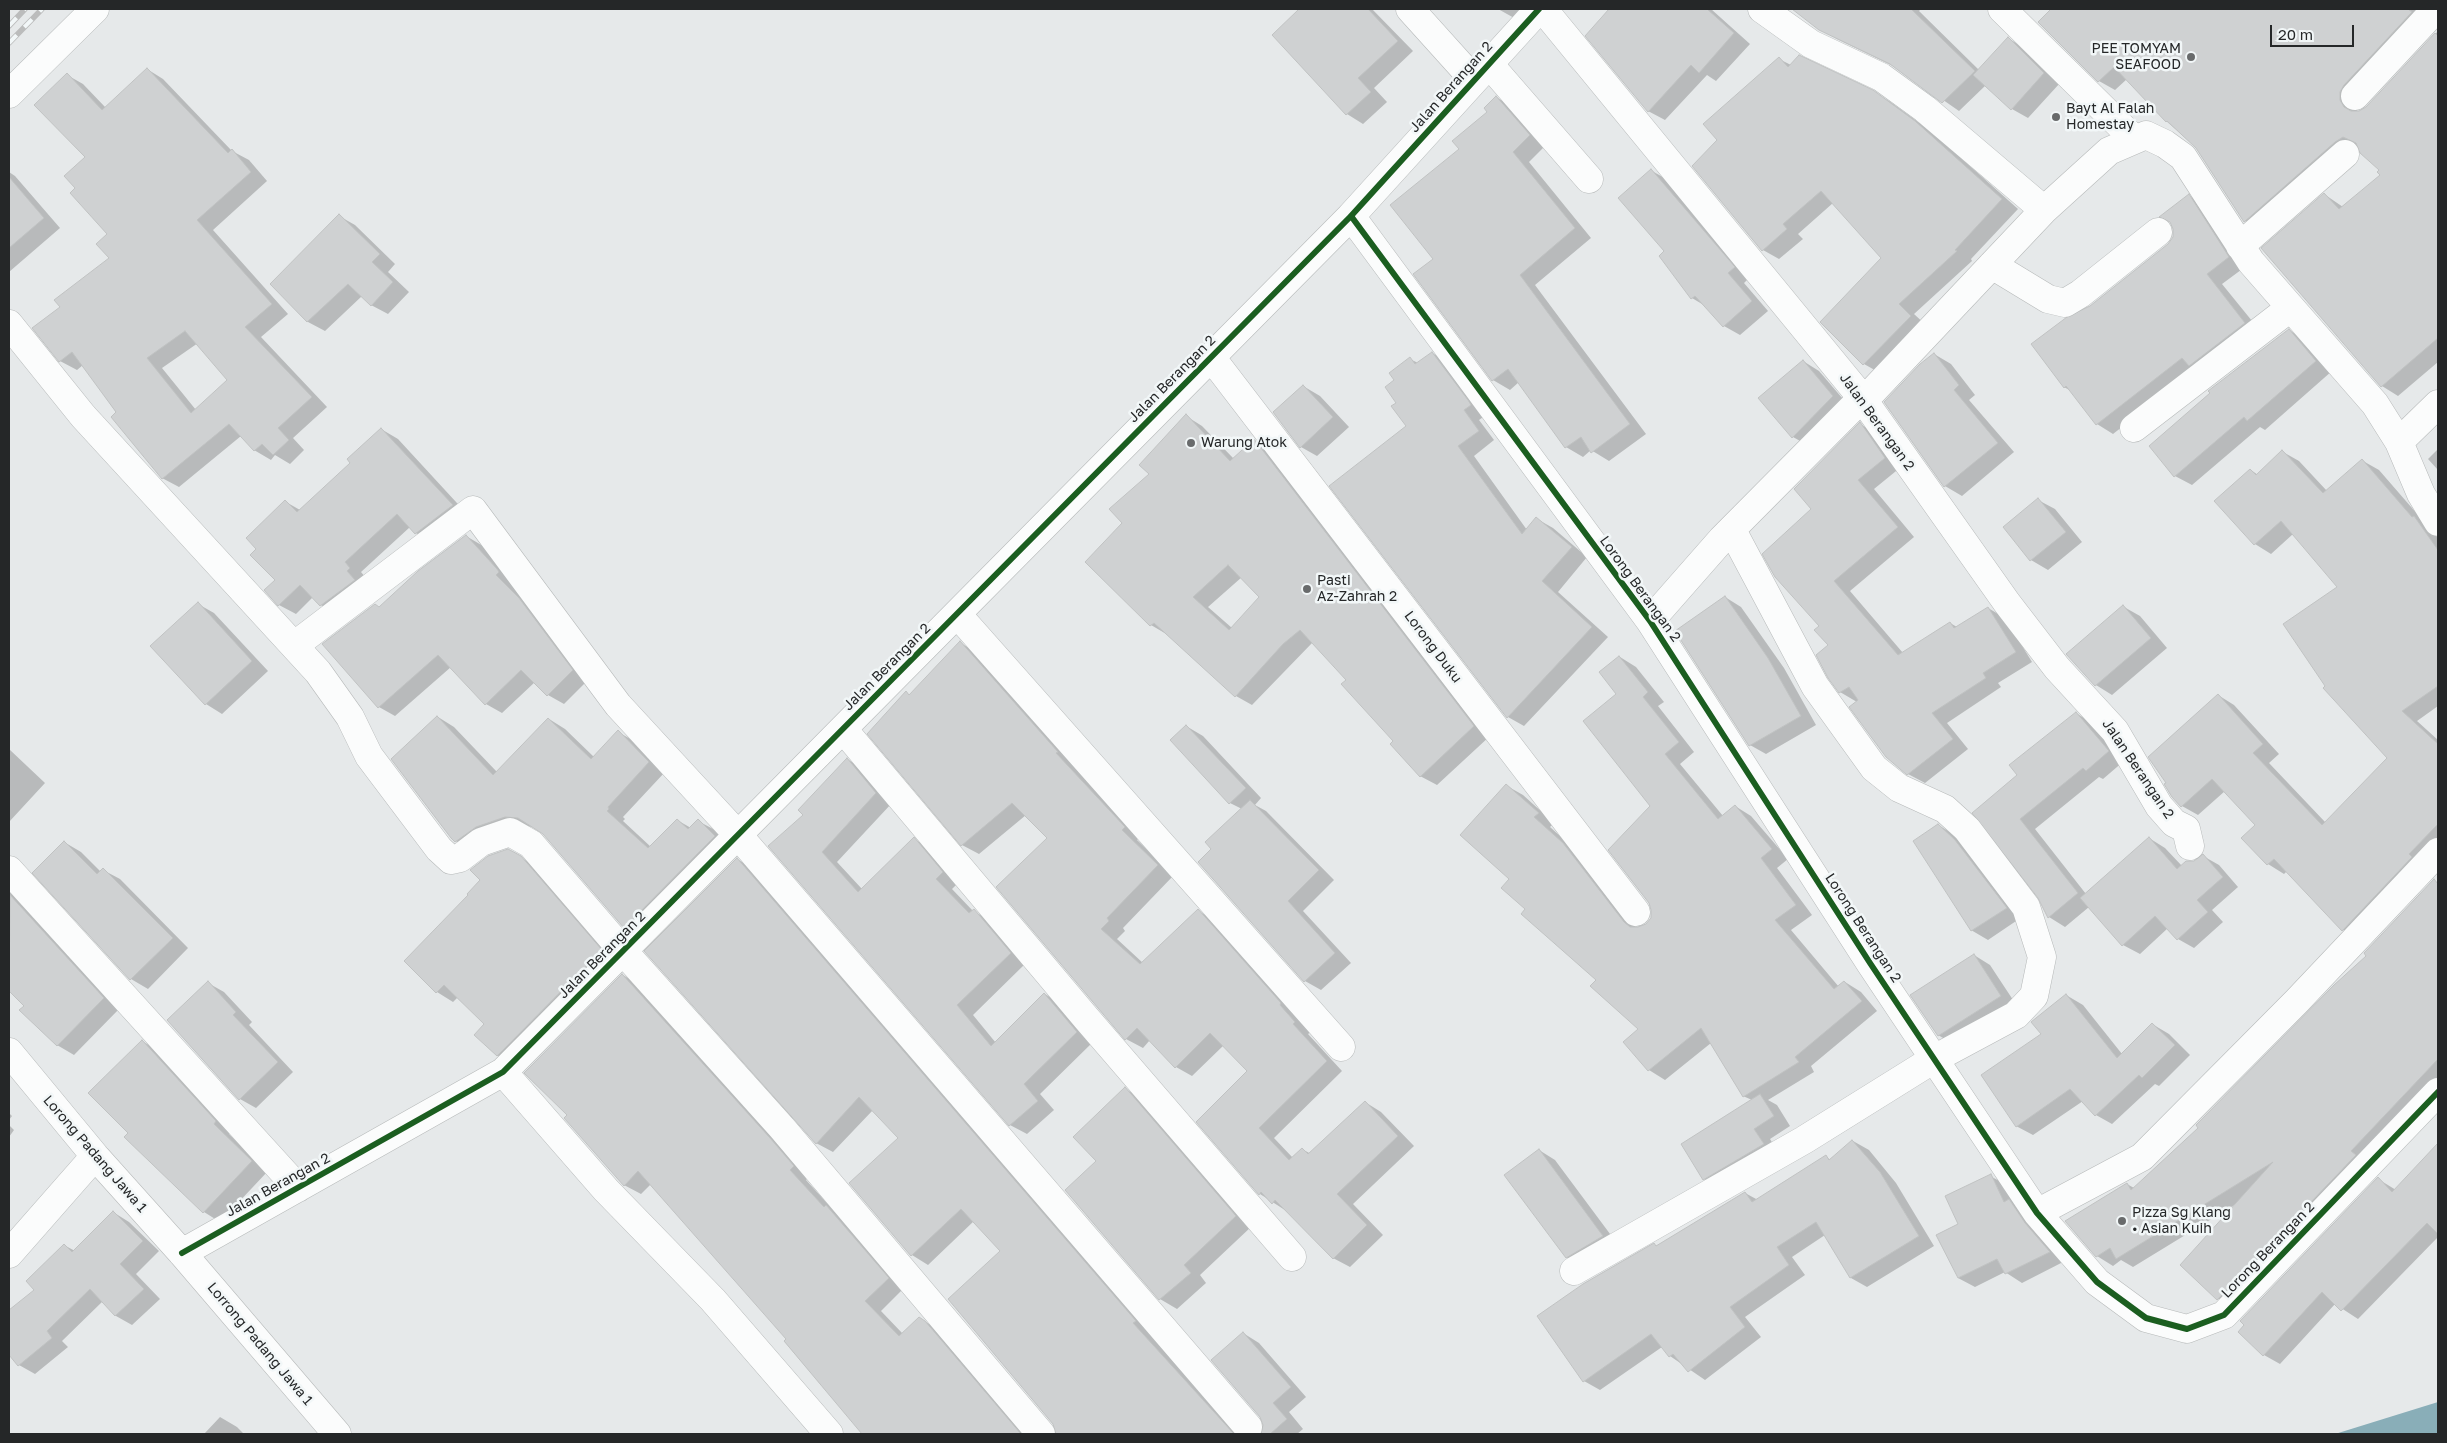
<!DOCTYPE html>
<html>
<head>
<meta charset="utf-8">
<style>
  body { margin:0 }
  #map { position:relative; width:2447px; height:1443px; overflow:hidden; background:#e6e9ea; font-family:"Golos Text",sans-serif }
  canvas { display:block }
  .frame { position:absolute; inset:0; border:10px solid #252728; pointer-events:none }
  .scale { position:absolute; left:2270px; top:25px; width:84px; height:22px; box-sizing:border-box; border:2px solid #252728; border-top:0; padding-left:6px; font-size:15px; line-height:18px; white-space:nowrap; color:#252728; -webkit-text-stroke:4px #f2f7f8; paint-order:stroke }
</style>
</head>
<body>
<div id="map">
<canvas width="2447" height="1443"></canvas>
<div class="frame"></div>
<div class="scale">20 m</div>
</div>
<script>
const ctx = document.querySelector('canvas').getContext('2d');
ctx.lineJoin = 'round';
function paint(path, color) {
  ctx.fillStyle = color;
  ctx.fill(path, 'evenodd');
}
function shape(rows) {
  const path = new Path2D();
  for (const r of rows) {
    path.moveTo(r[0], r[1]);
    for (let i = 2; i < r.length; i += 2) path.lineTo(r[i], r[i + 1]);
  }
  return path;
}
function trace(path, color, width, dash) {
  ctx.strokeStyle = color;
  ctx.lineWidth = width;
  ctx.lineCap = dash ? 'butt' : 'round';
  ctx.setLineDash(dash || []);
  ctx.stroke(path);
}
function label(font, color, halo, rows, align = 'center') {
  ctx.font = font + ' "Golos Text",sans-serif';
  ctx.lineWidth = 5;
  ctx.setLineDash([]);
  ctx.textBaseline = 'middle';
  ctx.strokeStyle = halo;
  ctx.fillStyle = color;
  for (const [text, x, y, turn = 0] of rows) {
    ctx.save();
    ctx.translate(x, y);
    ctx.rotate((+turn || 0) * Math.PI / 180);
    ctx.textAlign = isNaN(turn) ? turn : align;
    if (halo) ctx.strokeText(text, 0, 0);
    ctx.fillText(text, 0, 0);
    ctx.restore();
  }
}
paint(shape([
  [2438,1402,2438,1434,2335,1434]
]), '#89aeb8');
paint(shape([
  [1301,9,1372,9,1413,51,1374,88,1387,102,1363,124,1347,114,1274,35],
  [1498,9,1528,9,1516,19],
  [1611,9,1711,9,1750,44,1716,81,1707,75,1665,120,1648,111,1587,36],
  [1793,9,1921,9,1919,11,1979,70,2008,38,2024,48,2060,83,2028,118,2012,109,1986,85,1959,111,1897,68,1837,39,1820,29],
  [2053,9,2144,9,2149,14,2154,9,2438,9,2356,102,2357,112,2367,108,2438,31,2438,362,2398,396,2382,386,2263,249,2324,194,2343,207,2382,175,2381,170,2359,147,2261,230,2245,221,2197,147,2166,121,2127,79,2115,90,2099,81,2040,22],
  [1779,59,1791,65,1872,92,1889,101,1932,132,2018,209,1971,259,1972,261,1914,314,1927,326,1880,373,1864,364,1883,258,1833,203,1798,234,1803,239,1779,259,1763,250,1719,140],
  [147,69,163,79,232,151,249,160,267,181,213,230,288,314,261,337,327,407,293,438,304,450,290,464,275,455,271,460,254,450,241,436,179,487,162,478,83,365,77,370,60,361,62,307,110,259,109,234,77,189,87,157,67,75,83,84,106,108],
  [198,343,229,380,196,410,162,368],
  [1496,97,1513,107,1546,145,1529,162,1591,238,1535,285,1646,434,1609,461,1591,450,1583,457,1566,447,1519,382,1510,390,1493,380,1415,274,1434,259,1460,149,1489,112],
  [1652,171,1668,180,1750,277,1744,283,1768,311,1740,335,1724,326,1707,307,1692,298,1666,252],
  [9,172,15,176,60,228,9,272],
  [2189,196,2205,205,2245,267,2222,284,2261,332,2196,369,2113,434,2097,424,2071,391,2064,387,2090,307,2169,245,2174,238],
  [339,216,355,225,395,264,388,272,409,292,388,314,371,305,362,296,325,331,308,322,272,284],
  [2289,330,2305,340,2332,371,2265,430,2260,427,2192,485,2175,476,2151,446],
  [1432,353,1448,362,1486,415,1479,420,1494,440,1474,456,1527,530,1537,519,1553,528,1587,557,1558,592,1608,637,1524,726,1508,717,1331,486,1407,426,1398,403,1396,380,1410,359,1418,363],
  [1934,354,1951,364,1975,395,1969,400,2014,452,1962,496,1945,486,1886,402],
  [1803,361,1819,371,1849,406,1809,446,1793,437],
  [1303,386,1320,396,1349,427,1317,456,1301,447],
  [1186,416,1202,426,1234,459,1254,441,1271,450,1490,736,1437,785,1420,776,1347,680,1313,642,1252,705,1236,696,1168,635,1151,625,1087,562,1124,523],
  [1242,577,1261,597,1232,628,1208,607],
  [1860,424,1876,433,1901,467,1874,489,1914,537,1850,591,1903,653,1950,623,1957,627,1988,608,2005,618,2032,662,1998,683,2001,687,1947,723,1968,749,1925,783,1908,774,1857,702,1840,692,1830,645,1821,626,1813,510],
  [381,429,398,439,468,515,433,543,416,533,410,527,361,572,366,578,337,615,321,605,313,597,296,614,279,605,276,580,258,549,286,502,300,510,352,463],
  [2438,449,2438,470,2428,459],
  [2283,452,2299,461,2327,491,2363,461,2379,470,2438,538,2438,706,2417,721,2438,740,2438,851,2359,939,2343,930,2287,871,2284,874,2268,864,2242,838,2256,825,2225,791,2198,815,2182,806,2218,695,2234,705,2279,754,2269,763,2326,823,2388,758,2326,686,2339,587,2293,534,2271,554,2255,544,2251,470,2258,475],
  [2038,500,2055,509,2082,542,2048,570,2031,560,2005,527],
  [466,536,483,546,514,580,515,582,511,585,535,608,588,680,564,704,548,695,535,682,502,713,486,704,451,667,395,716,379,707,380,608],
  [1725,597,1741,607,1784,668,1816,725,1766,754,1750,745],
  [198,604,214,613,268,671,222,714,206,704],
  [2124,607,2140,616,2167,648,2112,695,2096,685],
  [960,643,977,652,1140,837,1137,840,1174,875,1123,928,1125,931,1117,939,1143,963,1198,911,1215,920,1311,1032,1308,1034,1342,1071,1274,1138,1293,1158,1302,1149,1311,1154,1365,1102,1381,1112,1414,1146,1353,1204,1383,1235,1350,1267,1333,1258,1288,1212,1260,1194,1248,1072,1224,1045,1192,1076,1176,1067,1150,1040,1143,1048,1126,1039,998,887,1048,838,1026,815,979,854,962,845,906,693,910,695],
  [1620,657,1636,667,1664,702,1658,706,1694,752,1680,764,1723,816,1735,806,1751,816,1788,859,1777,868,1812,915,1791,930,1839,987,1845,982,1861,992,1877,1011,1811,1066,1814,1072,1768,1100,1777,1105,1790,1126,1770,1139,1779,1154,1720,1188,1704,1179,1752,1100,1743,1096,1711,1043,1665,1080,1649,1070,1640,1029,1597,980,1527,909,1510,879,1507,786,1523,795,1554,823,1550,827,1580,854,1637,929,1647,925,1652,918,1651,806,1618,695],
  [2076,713,2092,723,2124,761,2103,779,2099,777,2035,829,2086,894,2149,838,2165,848,2182,866,2194,862,2203,856,2219,865,2238,887,2212,910,2223,922,2194,948,2178,939,2168,928,2140,954,2123,945,2089,907,2065,927,2049,917,2040,897,1974,813,2019,775],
  [438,717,454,727,497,772,549,719,565,729,594,757,618,732,634,741,665,772,623,817,625,819,623,821,651,847,677,820,691,828,698,821,715,830,731,846,641,936,625,927,544,833,534,827,523,826,472,851,456,841],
  [1186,726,1203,736,1261,798,1255,805,1266,811,1334,880,1303,911,1351,963,1321,990,1305,981,1213,850,1242,809,1230,803],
  [9,749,45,783,9,822],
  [847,759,863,769,892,803,837,862,862,889,914,839,930,848,959,882,952,889,973,911,990,920,1026,963,973,1015,996,1043,1045,994,1061,1004,1093,1042,1040,1094,1054,1110,1027,1134,1010,1125,770,846,805,815],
  [1938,825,1955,835,2022,917,1988,940,1971,930],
  [64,842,81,852,101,872,103,870,120,879,188,948,148,989,131,979,34,873],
  [508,850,537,867,617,960,514,1065,497,1055,486,1024,458,997,453,1002,437,992,470,895],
  [737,859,754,869,1151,1331,1149,1333,1241,1434,1057,1434,1002,1251,974,1221,928,1265,912,1255,851,1183,900,1138,873,1110,833,1152,816,1143],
  [2434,881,2438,883,2438,1085,2234,1308,2218,1299,2236,1204,2133,1267,2121,1260,2113,1266,2097,1256,2127,1184,2134,1188,2200,1128,2368,956],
  [9,887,120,1008,74,1055,57,1045,25,1006,9,990],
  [1974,955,1990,965,2017,1006,1955,1045,1938,1035],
  [623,975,639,985,810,1176,806,1180,904,1288,881,1311,903,1334,919,1318,936,1328,1028,1434,863,1434,785,1342,788,1339,651,1184,641,1194,624,1185],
  [208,983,224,992,252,1022,249,1025,293,1072,256,1108,240,1099],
  [2066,995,2083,1005,2122,1054,2152,1024,2169,1034,2190,1055,2159,1086,2155,1084,2112,1124,2096,1115,2083,1101,2033,1135,2016,1126,2043,1035],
  [142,1041,159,1051,232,1131,229,1134,268,1171,220,1222,204,1212,125,1137,129,1133],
  [1125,1089,1142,1098,1252,1226,1200,1275,1206,1283,1177,1309,1160,1299,1066,1190,1098,1161],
  [9,1113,12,1116,9,1120],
  [9,1125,14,1130,9,1137],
  [1853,1141,1869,1150,1896,1183,1934,1246,1867,1287,1851,1278,1825,1235,1792,1257,1805,1275,1745,1317,1761,1337,1705,1380,1670,1356,1662,1347,1600,1390,1584,1381,1654,1245,1657,1246,1745,1193,1758,1200,1826,1157,1831,1160],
  [2438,1145,2438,1237,2358,1319,2335,1304,2280,1364,2264,1355,2378,1179,2396,1190],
  [1539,1150,1555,1160,1619,1246,1583,1267,1566,1257],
  [1990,1176,2007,1185,2065,1261,2022,1283,2005,1272,1975,1287,1958,1278,1960,1224],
  [113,1212,129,1222,159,1251,136,1274,160,1299,132,1325,116,1316,103,1301,62,1341,68,1347,35,1374,19,1365,9,1353,9,1312,36,1290,64,1245,75,1251],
  [1243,1333,1259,1343,1306,1397,1289,1412,1303,1429,1297,1434,1267,1434,1264,1431,1264,1423,1261,1416],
  [220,1417,237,1427,244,1434,204,1434]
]), '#0003');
const building = shape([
  [1299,9,1368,9,1398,41,1358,78,1371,92,1346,115,1272,35,1299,9],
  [1609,9,1707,9,1734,33,1699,73,1691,65,1648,112,1585,36,1609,9],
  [1792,9,1911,9,1975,71,1942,103,1890,64,1819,30,1792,9],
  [2051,9,2408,9,2412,12,2344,85,2340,92,2340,100,2344,107,2351,111,2359,111,2366,107,2435,33,2438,36,2438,338,2381,387,2261,248,2324,193,2339,209,2380,175,2377,172,2379,170,2360,153,2356,143,2343,137,2335,142,2244,222,2196,148,2167,121,2166,122,2114,67,2098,82,2038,22,2051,9],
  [2008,37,2044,73,2011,110,1973,75,2008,37],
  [1799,55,1873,90,1915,121,2002,199,1955,250,1957,251,1899,304,1911,316,1863,365,1820,322,1881,258,1821,191,1783,224,1787,229,1762,251,1692,166,1717,140,1703,124,1779,57,1788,67,1799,55],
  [147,68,228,153,232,149,251,172,197,220,272,304,245,327,312,397,278,428,289,440,273,455,262,444,254,451,229,424,162,479,111,417,116,412,72,352,59,362,32,328,60,307,54,300,109,258,96,244,107,234,70,193,75,188,64,176,85,157,34,105,67,73,102,110,147,68],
  [185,331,227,380,191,413,147,358,185,331],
  [1496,96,1530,135,1513,152,1575,228,1520,275,1630,424,1591,453,1581,437,1565,448,1508,369,1492,381,1413,274,1433,259,1390,205,1459,149,1452,141,1487,112,1484,108,1496,96],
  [1651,169,1735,267,1728,273,1752,301,1723,327,1695,296,1691,299,1659,256,1664,251,1618,198,1651,169],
  [9,177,44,218,9,248,9,177],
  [2189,194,2229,257,2207,274,2245,323,2189,366,2182,358,2096,425,2066,386,2064,388,2031,344,2067,317,2090,306,2168,244,2173,237,2173,229,2170,222,2159,217,2189,194],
  [339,214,380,254,372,262,393,282,371,306,348,284,307,322,270,284,339,214],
  [2289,329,2316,361,2247,421,2244,417,2174,477,2149,446,2210,393,2208,391,2289,329],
  [1432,352,1468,400,1471,405,1464,410,1479,431,1458,446,1522,534,1536,517,1572,547,1542,581,1592,627,1507,718,1329,486,1406,426,1391,406,1396,403,1385,387,1394,380,1389,373,1410,357,1415,364,1432,352],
  [1934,353,1959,385,1954,390,1998,443,1944,487,1884,402,1920,364,1934,353],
  [1803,360,1833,396,1792,438,1758,398,1803,360],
  [1303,385,1333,417,1300,448,1273,412,1303,385],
  [1186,414,1230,461,1254,439,1474,726,1420,777,1390,744,1393,741,1341,684,1346,680,1300,630,1283,644,1235,697,1154,623,1150,626,1085,562,1122,523,1109,509,1149,474,1139,465,1186,414],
  [1228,565,1259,597,1229,630,1193,597,1228,565],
  [1860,422,1885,458,1858,480,1898,527,1834,581,1898,655,1950,622,1954,628,1988,607,2016,652,1983,673,1986,678,1932,713,1953,739,1907,775,1886,757,1849,707,1858,700,1849,687,1839,693,1828,678,1816,655,1828,645,1814,630,1819,626,1775,577,1762,554,1811,509,1794,489,1860,422],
  [381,428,453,505,415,534,397,514,345,562,350,568,347,571,355,580,320,606,300,585,278,606,264,590,275,580,250,555,256,549,246,538,285,500,297,512,350,463,347,459,381,428],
  [2282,450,2323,493,2362,459,2412,517,2414,516,2438,550,2438,686,2402,711,2438,744,2438,824,2409,854,2412,857,2342,931,2274,859,2267,865,2241,838,2255,825,2212,779,2181,807,2172,797,2164,784,2166,783,2148,757,2218,694,2263,744,2253,753,2322,825,2387,758,2323,688,2325,686,2283,624,2337,587,2281,521,2254,545,2214,501,2250,469,2256,475,2282,450],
  [2038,498,2066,532,2030,561,2003,527,2038,498],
  [466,535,497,569,499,572,496,575,519,598,573,670,547,696,521,670,485,705,438,655,378,708,322,644,375,604,379,607,418,571,466,535],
  [1725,596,1768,658,1801,716,1749,746,1675,631,1725,596],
  [198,602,252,661,205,705,150,646,198,602],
  [2123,605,2151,638,2095,686,2066,654,2123,605],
  [960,641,1058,752,1056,753,1125,827,1122,830,1158,865,1107,918,1109,921,1101,929,1140,964,1198,909,1281,1003,1280,1005,1295,1022,1293,1024,1327,1061,1259,1128,1289,1160,1302,1148,1308,1154,1365,1101,1398,1136,1337,1194,1367,1225,1333,1259,1275,1200,1272,1204,1261,1192,1259,1195,1196,1122,1247,1071,1210,1033,1175,1068,1137,1028,1125,1040,996,887,1047,838,1012,803,961,846,867,734,906,691,909,695,960,641],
  [1619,656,1648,692,1643,697,1679,742,1665,754,1718,819,1735,805,1772,849,1761,858,1796,905,1775,920,1834,989,1844,981,1862,1001,1795,1057,1799,1062,1743,1097,1701,1028,1648,1071,1623,1042,1638,1029,1590,986,1596,980,1521,914,1525,909,1501,888,1509,879,1460,835,1506,784,1539,813,1534,817,1563,843,1624,922,1630,927,1638,927,1646,924,1651,918,1651,910,1649,903,1608,850,1650,806,1583,721,1616,694,1599,672,1619,656],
  [2076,712,2109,751,2086,771,2083,768,2020,819,2078,893,2048,918,2038,898,1972,813,2017,775,2009,765,2076,712],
  [437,716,493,775,548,718,591,759,618,730,649,762,608,807,609,809,607,811,648,848,677,819,688,829,698,819,715,836,624,928,543,834,518,818,505,817,476,827,455,842,451,838,391,759,437,716],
  [1186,725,1246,788,1229,804,1170,740,1186,725],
  [847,758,876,793,822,852,858,892,914,837,943,872,936,879,969,913,974,909,1011,953,957,1005,991,1046,1044,993,1077,1032,1024,1084,1038,1101,1009,1126,768,846,803,815,798,810,847,758],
  [1250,800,1319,870,1288,901,1335,953,1304,982,1198,862,1211,849,1205,842,1250,800],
  [1938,824,1955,840,2007,908,1971,931,1913,841,1938,824],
  [2149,837,2177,869,2186,861,2194,861,2203,854,2223,877,2197,900,2208,912,2177,940,2155,916,2122,946,2080,898,2149,837],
  [64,841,97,874,103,868,173,938,130,980,32,873,64,841],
  [508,849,521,856,602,950,497,1056,474,1035,484,1024,444,985,436,993,404,961,468,895,467,894,480,880,470,870,488,856,508,849],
  [737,858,1136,1321,1133,1323,1234,1434,1056,1434,1053,1424,948,1299,1000,1251,961,1209,911,1256,849,1183,898,1138,859,1097,816,1144,644,951,737,858],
  [2434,879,2438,884,2438,1059,2351,1151,2356,1155,2217,1300,2180,1265,2273,1162,2116,1259,2110,1248,2096,1257,2065,1221,2127,1183,2131,1190,2198,1128,2196,1125,2334,985,2366,956,2364,953,2434,879],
  [10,895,104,998,57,1046,19,1010,24,1006,9,991,10,895],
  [1974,954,2001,996,1938,1036,1910,995,1974,954],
  [622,974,770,1138,794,1166,790,1170,824,1207,826,1205,889,1278,865,1301,899,1336,919,1317,925,1321,1021,1434,862,1434,784,1341,786,1339,638,1171,624,1186,564,1118,567,1115,524,1073,622,974],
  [208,981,236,1012,233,1015,278,1062,239,1100,167,1020,208,981],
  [2066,994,2117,1058,2152,1023,2175,1045,2142,1078,2139,1075,2095,1116,2070,1089,2016,1127,1981,1075,2041,1034,2031,1022,2066,994],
  [142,1040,216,1121,214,1124,252,1161,203,1213,124,1137,128,1133,88,1093,142,1040],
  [1125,1087,1236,1216,1184,1265,1191,1273,1159,1300,1065,1190,1096,1161,1073,1137,1125,1087],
  [1760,1094,1774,1116,1754,1129,1764,1144,1703,1180,1681,1144,1760,1094],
  [1852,1140,1880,1172,1919,1236,1850,1278,1816,1222,1777,1247,1789,1265,1730,1307,1745,1327,1688,1372,1673,1354,1669,1357,1651,1334,1583,1382,1537,1316,1583,1284,1654,1243,1656,1246,1745,1192,1752,1202,1826,1155,1829,1160,1852,1140],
  [2438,1143,2438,1234,2427,1223,2341,1311,2322,1292,2263,1356,2238,1332,2244,1325,2240,1321,2378,1177,2392,1192,2438,1143],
  [1539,1149,1603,1236,1566,1258,1504,1175,1539,1149],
  [1991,1174,2004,1202,2009,1199,2025,1223,2050,1252,2005,1274,1997,1259,1958,1278,1936,1235,1958,1224,1945,1196,1991,1174],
  [113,1211,143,1241,120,1264,144,1289,115,1316,90,1289,47,1331,52,1338,18,1366,9,1355,9,1310,34,1290,26,1281,64,1244,72,1252,113,1211],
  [1243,1332,1291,1387,1273,1403,1287,1419,1270,1434,1261,1434,1263,1425,1260,1417,1211,1360,1243,1332]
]);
paint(building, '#cfd1d2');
trace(building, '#c0c2c2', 1);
const minor = shape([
  [1410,9,1474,80],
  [1543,9,1862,398,2007,603,2057,668,2115,731,2159,806,2174,823,2186,829,2190,846],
  [1762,9,1811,44,1881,77,1925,109,2044,210],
  [2002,9,2134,139],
  [1489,64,1589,179],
  [9,94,95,9],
  [2355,96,2436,9],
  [1351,216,1650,621,1870,963,2037,1213,2097,1282,2146,1318,2187,1329,2224,1315,2438,1092],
  [2240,246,2345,154],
  [1992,265,2048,299,2065,303,2080,294,2158,232],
  [9,324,83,416,318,672,350,717,369,756,439,849,451,860,460,858,481,842,510,832,531,844,623,951,782,1128,1041,1434],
  [1211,357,1636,912],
  [2134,428,2290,308],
  [2399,442,2438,404],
  [957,614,1341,1047],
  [1650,621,1722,539,1862,398,1872,392,2044,210,2109,151,2146,135,2165,144,2183,157,2251,262,2375,404,2399,442,2421,494,2438,522],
  [295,645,473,510,618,705,738,835,1248,1427],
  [843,729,1086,1018,1292,1257],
  [9,870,298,1188],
  [9,1052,95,1156,182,1253,337,1434],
  [503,1072,606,1190,713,1300,829,1434],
  [2037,1213,2142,1157,2297,1001,2438,852],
  [182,1253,503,1072,1351,216,1539,9],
  [9,1254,95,1156],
  [1574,1271,1804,1140,1934,1059,2016,1015,2034,996,2042,957,2026,907,1967,829,1945,809,1899,788,1874,768,1815,686,1732,530]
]);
trace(minor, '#b6b9b9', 29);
trace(minor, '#fbfcfc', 28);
const rail = shape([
  [9,26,25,9],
  [9,43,42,9]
]);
trace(rail, '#bbbcbc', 5.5);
trace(rail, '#f2f7f8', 4, [11]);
trace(shape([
  [1351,216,1650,621,1870,963,2037,1213,2097,1282,2146,1318,2187,1329,2224,1315,2438,1092],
  [182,1253,503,1072,1351,216,1539,9]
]), '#1b5e20', 6);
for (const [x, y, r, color] of [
  [2191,57,5,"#696b6c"],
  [2056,117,5,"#696b6c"],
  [1191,443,5,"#696b6c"],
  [1307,589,5,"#696b6c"],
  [2122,1221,5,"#696b6c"]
]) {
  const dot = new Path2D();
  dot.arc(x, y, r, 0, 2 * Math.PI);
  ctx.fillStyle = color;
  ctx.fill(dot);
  trace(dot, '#f2f7f8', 2);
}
label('14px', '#252728', '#f2f7f8', [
  ["PEE TOMYAM",2181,49,"right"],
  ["SEAFOOD",2181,65,"right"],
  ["Bayt Al Falah",2066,109],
  ["Homestay",2066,125],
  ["Warung Atok",1201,443],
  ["Pasti",1317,581],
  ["Az-Zahrah 2",1317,597],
  ["Pizza Sg Klang",2132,1213],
  ["• Asian Kuih",2132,1229]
], 'left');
label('14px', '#252728', '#f2f7f8', [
  ["Jalan Berangan 2",1451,87,-48],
  ["Jalan Berangan 2",1172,379,-45],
  ["Jalan Berangan 2",1877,422,54],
  ["Lorong Berangan 2",1640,589,54],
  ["Lorong Duku",1433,647,53],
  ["Jalan Berangan 2",887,667,-45],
  ["Jalan Berangan 2",2138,769,56],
  ["Lorong Berangan 2",1863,928,57],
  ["Jalan Berangan 2",602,955,-45],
  ["Lorong Padang Jawa 1",95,1154,49],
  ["Jalan Berangan 2",278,1185,-29],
  ["Lorong Berangan 2",2268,1250,-46],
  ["Lorrong Padang Jawa 1",260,1344,50]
]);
</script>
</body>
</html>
